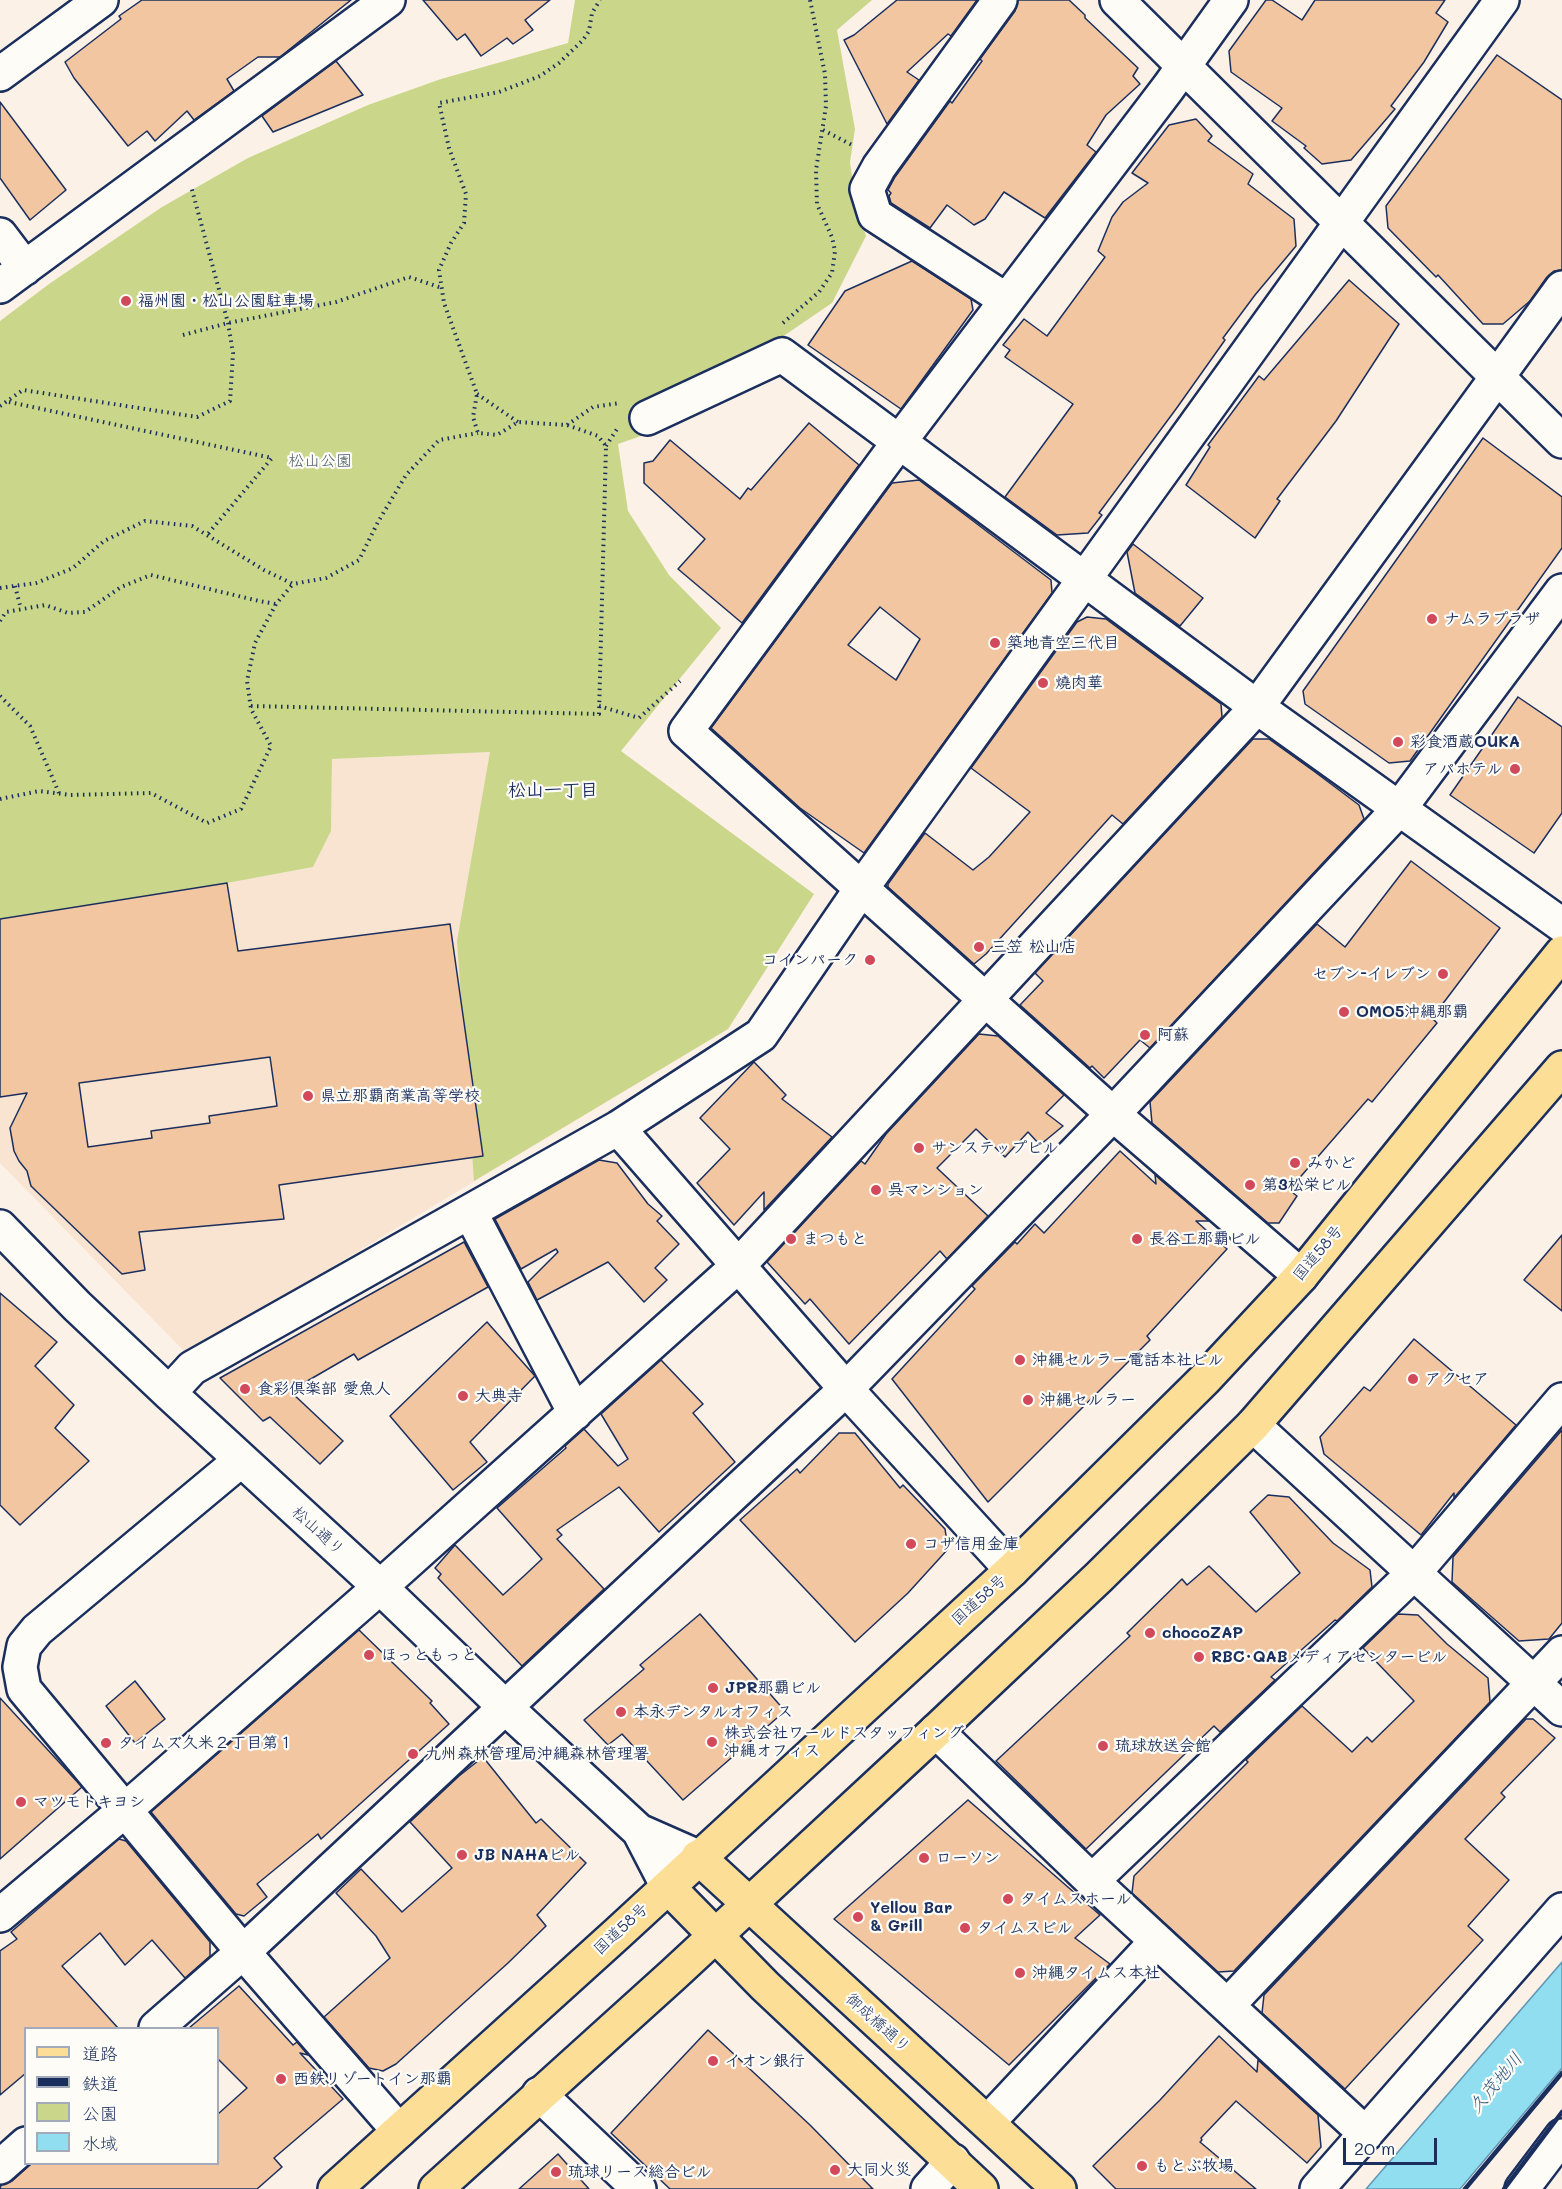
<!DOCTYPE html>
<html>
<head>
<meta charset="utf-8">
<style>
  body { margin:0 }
  #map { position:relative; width:1562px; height:2189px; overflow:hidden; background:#fbf1e6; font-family:Mali,"Klee One",sans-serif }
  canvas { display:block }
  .legend { position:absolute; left:24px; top:2027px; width:195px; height:138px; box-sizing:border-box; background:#fdfcf7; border:2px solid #a3aaba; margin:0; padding:8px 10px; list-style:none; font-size:18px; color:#1b2f5e }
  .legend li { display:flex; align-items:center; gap:12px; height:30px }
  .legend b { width:30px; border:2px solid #a3aaba }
  .scale { position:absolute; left:1343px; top:2138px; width:94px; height:27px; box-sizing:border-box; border:3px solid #1b2f5e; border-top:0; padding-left:8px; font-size:18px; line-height:21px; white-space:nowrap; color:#1b2f5e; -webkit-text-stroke:4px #fdfcf7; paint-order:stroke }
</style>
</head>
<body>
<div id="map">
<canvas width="1562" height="2189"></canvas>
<ul class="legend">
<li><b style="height:8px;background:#fcde96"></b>道路</li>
<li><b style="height:8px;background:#1b2f5e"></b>鉄道</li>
<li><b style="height:16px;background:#cad78b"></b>公園</li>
<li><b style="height:16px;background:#90deef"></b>水域</li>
</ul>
<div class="scale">20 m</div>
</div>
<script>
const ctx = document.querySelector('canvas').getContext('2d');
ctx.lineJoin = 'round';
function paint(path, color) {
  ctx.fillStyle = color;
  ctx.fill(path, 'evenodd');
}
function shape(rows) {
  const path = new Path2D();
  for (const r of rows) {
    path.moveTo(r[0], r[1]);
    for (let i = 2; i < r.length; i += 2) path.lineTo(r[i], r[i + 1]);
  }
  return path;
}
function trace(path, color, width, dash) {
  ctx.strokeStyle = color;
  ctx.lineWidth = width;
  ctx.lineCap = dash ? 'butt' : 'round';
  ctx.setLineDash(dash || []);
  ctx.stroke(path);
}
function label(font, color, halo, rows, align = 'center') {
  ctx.font = font + ' Mali,"Klee One",sans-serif';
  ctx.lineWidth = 4.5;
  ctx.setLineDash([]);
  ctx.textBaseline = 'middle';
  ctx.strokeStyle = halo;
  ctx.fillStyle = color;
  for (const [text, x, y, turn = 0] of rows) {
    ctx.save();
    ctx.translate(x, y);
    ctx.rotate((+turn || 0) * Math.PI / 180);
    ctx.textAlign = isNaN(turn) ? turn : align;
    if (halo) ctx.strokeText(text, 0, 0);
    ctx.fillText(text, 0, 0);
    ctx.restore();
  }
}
paint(shape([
  [490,752,814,894,728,1029,187,1354,0,1163,0,919,227,883,313,867,331,831,332,759]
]), '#f8e4d1');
paint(shape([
  [575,0,872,0,837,30,855,129,850,162,856,203,866,236,832,303,744,363,641,411,641,436,618,444,628,511,669,575,721,628,621,751,814,894,728,1029,474,1181,457,941,490,752,332,759,331,831,313,867,227,883,0,919,0,321,49,284,162,207,248,158,368,105,441,79,568,43]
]), '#cad78b');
const water = shape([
  [1562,1962,1562,2068,1460,2189,1366,2189,1562,1962]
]);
paint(water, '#90deef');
trace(water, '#6198b5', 1.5);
const building = shape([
  [142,0,351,0,280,57,258,57,227,79,234,91,194,120,187,111,155,141,147,131,128,146,74,78,65,62,121,19,119,16,142,0],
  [423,0,550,0,525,20,533,30,513,44,507,38,481,56,465,34,457,40,423,0],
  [897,0,977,0,951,36,948,34,907,72,919,80,887,124,844,40,854,35,897,0],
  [1018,0,1069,0,1085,15,1085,18,1138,68,1133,76,1140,84,1106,115,1087,145,1096,152,1045,218,1004,192,985,219,974,225,947,205,930,228,891,203,889,196,891,193,888,190,895,177,950,101,952,103,982,61,980,59,1015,11,1018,0],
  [1266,0,1272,0,1302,20,1315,0,1445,0,1436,13,1448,22,1424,62,1391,106,1395,109,1351,160,1322,164,1304,148,1306,146,1272,121,1282,108,1231,72,1229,51,1266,0],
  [1497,55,1562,100,1562,270,1554,271,1547,277,1530,301,1503,324,1483,324,1438,275,1436,277,1388,228,1386,206,1497,55],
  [336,61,363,95,273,132,262,116,336,61],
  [0,102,66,190,30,220,0,178,0,102],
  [1196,119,1212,136,1208,141,1253,174,1248,184,1294,219,1296,246,1255,295,1223,338,1225,340,1176,409,1099,513,1102,515,1088,533,1057,535,1005,497,1073,404,1005,357,1010,350,1003,345,1024,319,1047,336,1105,257,1098,251,1112,217,1123,202,1148,183,1132,173,1169,125,1196,119],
  [912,261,971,299,973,310,901,409,808,345,845,291,912,261],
  [1349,280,1399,324,1336,421,1277,499,1280,501,1255,538,1186,485,1210,447,1208,445,1259,376,1264,380,1349,280],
  [809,423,859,465,742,623,678,569,705,539,644,483,644,463,653,461,670,440,740,499,748,488,751,490,809,423],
  [1483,438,1562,497,1562,548,1410,761,1389,763,1305,704,1303,691,1483,438],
  [919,480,1051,580,1052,593,864,853,800,808,711,728,892,483,919,480],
  [880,607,920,639,896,680,848,645,880,607],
  [1133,544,1203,598,1180,626,1135,593,1127,552,1133,544],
  [1087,617,1106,619,1221,704,1222,717,1123,824,1112,815,986,954,974,964,888,887,888,884,925,833,973,870,989,857,1030,812,971,768,1077,622,1087,617],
  [1518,697,1562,727,1562,813,1534,853,1450,795,1518,697],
  [1253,739,1269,739,1315,772,1359,805,1364,819,1150,1048,1140,1040,1104,1078,1092,1066,1090,1068,1020,1005,1043,981,1035,973,1253,739],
  [1411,861,1500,928,1432,1018,1437,1023,1372,1102,1368,1099,1289,1190,1297,1196,1279,1223,1268,1223,1152,1123,1150,1102,1317,924,1345,947,1411,861],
  [227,883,238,951,450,924,483,1156,279,1185,284,1219,139,1232,145,1270,122,1274,31,1186,27,1171,19,1161,14,1151,10,1128,27,1093,0,1097,0,919,227,883],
  [270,1057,277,1106,209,1116,210,1123,151,1131,152,1138,88,1147,79,1083,270,1057],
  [979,1034,998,1036,1064,1095,1046,1113,1063,1126,1040,1145,1028,1132,1005,1157,976,1129,937,1168,988,1216,947,1259,940,1251,849,1344,810,1299,805,1304,767,1262,861,1161,865,1164,886,1134,979,1034],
  [754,1062,786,1095,782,1099,832,1137,764,1210,764,1192,734,1225,697,1183,730,1149,700,1118,754,1062],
  [1120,1151,1156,1184,1155,1175,1209,1221,1196,1221,1227,1249,1147,1336,1150,1340,988,1502,892,1379,975,1289,972,1286,1015,1242,1017,1244,1035,1224,1044,1233,1120,1151],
  [599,1160,617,1163,648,1204,662,1216,657,1221,679,1244,655,1268,667,1280,644,1302,608,1262,537,1300,528,1282,558,1252,556,1249,521,1269,495,1219,599,1160],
  [1562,1235,1562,1311,1524,1280,1562,1235],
  [464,1242,488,1287,358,1360,354,1354,290,1391,343,1441,320,1464,270,1417,263,1421,220,1378,464,1242],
  [0,1293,57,1342,35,1366,74,1405,55,1428,89,1461,20,1525,0,1505,0,1293],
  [487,1322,535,1376,470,1442,487,1462,453,1490,390,1416,487,1322],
  [1414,1339,1516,1425,1454,1498,1454,1493,1421,1535,1324,1454,1320,1437,1364,1387,1370,1391,1414,1339],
  [661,1360,703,1404,693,1413,735,1462,659,1532,619,1487,557,1530,562,1535,557,1539,604,1589,522,1666,438,1578,441,1574,435,1568,455,1545,503,1595,525,1575,542,1559,497,1508,566,1448,565,1446,584,1429,618,1466,628,1459,601,1414,661,1360],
  [1562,1430,1562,1623,1549,1639,1519,1641,1452,1582,1453,1557,1562,1430],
  [839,1433,855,1433,900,1488,903,1485,945,1529,948,1549,908,1593,855,1642,740,1520,797,1469,800,1473,839,1433],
  [1268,1495,1289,1497,1333,1543,1370,1570,1372,1587,1337,1621,1335,1620,1271,1677,1275,1680,1220,1732,1214,1726,1086,1849,996,1761,1130,1636,1127,1633,1182,1579,1187,1585,1209,1566,1256,1612,1300,1573,1250,1512,1268,1495],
  [700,1614,785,1711,683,1800,622,1734,608,1745,584,1720,644,1669,640,1665,700,1614],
  [1398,1614,1418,1615,1447,1644,1488,1678,1490,1702,1234,1971,1218,1972,1132,1893,1134,1876,1248,1762,1246,1760,1302,1706,1352,1752,1367,1737,1372,1742,1414,1701,1363,1648,1398,1614],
  [359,1630,432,1701,430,1703,449,1724,321,1839,318,1834,257,1884,267,1897,244,1916,236,1914,151,1812,359,1630],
  [135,1681,165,1719,135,1743,106,1706,135,1681],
  [0,1698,82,1787,0,1859,0,1698],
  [1526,1719,1533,1719,1555,1738,1501,1793,1505,1797,1465,1839,1509,1880,1468,1926,1483,1940,1345,2089,1262,2013,1264,1995,1526,1719],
  [483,1757,536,1823,541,1819,586,1863,537,1915,546,1926,508,1963,396,2064,383,2071,369,2068,324,2017,390,1958,376,1936,336,1893,361,1869,402,1912,452,1868,410,1822,459,1776,483,1757],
  [968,1800,1100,1915,1075,1938,1110,1964,1009,2065,834,1919,968,1800],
  [119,1839,126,1841,210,1942,210,1956,185,1978,152,1940,125,1965,100,1933,62,1966,118,2028,26,2028,26,2073,0,2095,0,1951,17,1939,11,1932,119,1839],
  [239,1986,293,2045,297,2042,308,2055,300,2053,343,2099,274,2158,282,2167,257,2189,0,2189,1,2185,12,2181,32,2163,218,2163,218,2114,247,2088,218,2059,218,2028,189,2028,239,1986],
  [708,2030,810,2125,873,2189,670,2189,611,2133,708,2030],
  [1219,2036,1257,2072,1258,2060,1318,2115,1321,2147,1307,2163,1236,2101,1201,2138,1202,2140,1200,2142,1256,2189,1116,2189,1093,2166,1160,2100,1219,2036],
  [558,2154,589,2189,519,2189,558,2154]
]);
paint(building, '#f2c6a1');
trace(building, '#1b2f5e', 1.5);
const minor = shape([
  [1000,0,879,167,867,189,875,215,1006,300],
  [1117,0,1562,441],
  [1231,0,1168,88,899,442,686,731,1113,1114,1301,1276],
  [0,74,101,0],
  [0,235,25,268],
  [0,286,388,0],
  [647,418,782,355,1257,707,1562,925],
  [618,1128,846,1389,1012,1570],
  [470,1212,575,1413],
  [0,1227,77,1306,169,1393,380,1587,505,1707,639,1831,698,1857],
  [169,1393,192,1368,618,1128,761,1035,861,889,1502,0],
  [1253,1425,1562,1709],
  [241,1460,37,1630,24,1646,20,1667,24,1689,243,1952,399,2131],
  [936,1731,1092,1881,1366,2134],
  [639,1831,668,1887],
  [1092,1881,1414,1573,1562,1400],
  [0,1915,124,1811,380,1587,738,1266,1257,707,1562,288],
  [1228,2005,1562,1653],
  [156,2028,243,1952,846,1389,1113,1114,1399,809,1562,591],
  [539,2094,639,2189],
  [988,2122,1157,1941],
  [0,2167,26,2144],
  [928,2189,953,2161],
  [1317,2189,1562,1910],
  [1522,2189,1562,2136]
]);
const major = shape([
  [698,1857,1059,2189],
  [668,1887,765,1986,981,2189]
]);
const highway = shape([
  [335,2189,618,1933,1012,1570,1205,1379,1301,1276,1562,953],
  [436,2189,674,1974,936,1731,1099,1577,1253,1425,1562,1068]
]);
trace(minor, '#1b2f5e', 38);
trace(major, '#1b2f5e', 38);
trace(highway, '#1b2f5e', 38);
trace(shape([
  [823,130,854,146],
  [783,323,819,292,832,273,835,251,832,237,817,204,816,170,826,106,825,74,810,0],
  [183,335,228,323,336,302,409,277,442,288],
  [477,394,518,422],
  [9,402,272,458,207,535],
  [0,406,23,390,197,417,230,401,233,353,228,323,191,186],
  [567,425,593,407,620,403],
  [606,446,617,429],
  [15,586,21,609],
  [0,588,36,583,73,568,104,541,145,521,192,526,264,570,293,584,326,578,359,560,378,522,406,475,439,440,478,433],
  [0,621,6,612,45,605,68,613,85,612,121,587,151,575,259,601,276,604],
  [0,696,30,726,59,793],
  [251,706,599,714,606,446,598,436,567,425,518,422,497,435,478,433,473,417,477,394,444,303,439,270,451,243,464,223,466,194,449,148,439,103,499,92,540,76,559,63,583,40,589,31,592,13,600,0],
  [599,706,639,718,680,681],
  [0,799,39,791,70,795,151,793,207,823,241,809,271,746,251,709,247,681,255,643,276,604,293,584]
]), '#1b2f5e', 4, [1.5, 4.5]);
trace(minor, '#fdfcf7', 33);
trace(major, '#fcde96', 33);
trace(highway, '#fcde96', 33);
trace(shape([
  [1465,2189,1562,2073],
  [1504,2189,1562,2112]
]), '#1b2f5e', 4.5);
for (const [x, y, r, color] of [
  [126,301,6,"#d1495b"],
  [1432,619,6,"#d1495b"],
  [995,643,6,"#d1495b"],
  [1043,683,6,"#d1495b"],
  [1398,742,6,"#d1495b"],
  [1515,769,6,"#d1495b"],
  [979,947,6,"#d1495b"],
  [870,960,6,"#d1495b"],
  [1443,974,6,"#d1495b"],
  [1344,1012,6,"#d1495b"],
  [1145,1035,6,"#d1495b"],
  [308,1096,6,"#d1495b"],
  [919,1148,6,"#d1495b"],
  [1295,1163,6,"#d1495b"],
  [1250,1185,6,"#d1495b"],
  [876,1190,6,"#d1495b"],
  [791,1239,6,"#d1495b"],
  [1137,1239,6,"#d1495b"],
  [1020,1360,6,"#d1495b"],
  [1413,1379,6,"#d1495b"],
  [245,1389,6,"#d1495b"],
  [463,1396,6,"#d1495b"],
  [1028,1400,6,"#d1495b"],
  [911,1544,6,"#d1495b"],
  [1150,1633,6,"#d1495b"],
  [369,1655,6,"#d1495b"],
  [1199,1657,6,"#d1495b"],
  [713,1688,6,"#d1495b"],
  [621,1712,6,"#d1495b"],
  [712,1742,6,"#d1495b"],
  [106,1743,6,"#d1495b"],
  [1103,1746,6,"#d1495b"],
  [413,1754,6,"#d1495b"],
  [21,1802,6,"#d1495b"],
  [462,1855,6,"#d1495b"],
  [924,1858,6,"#d1495b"],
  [1008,1899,6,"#d1495b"],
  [858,1917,6,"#d1495b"],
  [965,1928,6,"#d1495b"],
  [1020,1973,6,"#d1495b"],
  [713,2061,6,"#d1495b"],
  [281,2079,6,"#d1495b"],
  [1142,2166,6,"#d1495b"],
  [835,2170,6,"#d1495b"],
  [556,2172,6,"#d1495b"]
]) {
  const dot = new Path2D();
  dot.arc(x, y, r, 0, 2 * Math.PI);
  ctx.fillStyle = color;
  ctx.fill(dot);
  trace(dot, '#fdfcf7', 2);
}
label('bold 16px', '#1b2f5e', '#fdfcf7', [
  ["福州園・松山公園駐車場",138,301],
  ["ナムラプラザ",1444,619],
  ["築地青空三代目",1007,643],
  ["燒肉華",1055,683],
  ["彩食酒蔵OUKA",1410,742],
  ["アパホテル",1503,769,"right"],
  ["三笠 松山店",991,947],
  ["コインパーク",858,960,"right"],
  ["セブン-イレブン",1431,974,"right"],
  ["OMO5沖縄那覇",1356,1012],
  ["阿蘇",1157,1035],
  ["県立那覇商業高等学校",320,1096],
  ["サンステップビル",931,1148],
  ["みかど",1307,1163],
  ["第3松栄ビル",1262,1185],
  ["呉マンション",888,1190],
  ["まつもと",803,1239],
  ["長谷工那覇ビル",1149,1239],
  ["沖縄セルラー電話本社ビル",1032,1360],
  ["アクセア",1425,1379],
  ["食彩倶楽部 愛魚人",257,1389],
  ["大典寺",475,1396],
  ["沖縄セルラー",1040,1400],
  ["コザ信用金庫",923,1544],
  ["chocoZAP",1162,1633],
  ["ほっともっと",381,1655],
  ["RBC･QABメディアセンタービル",1211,1657],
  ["JPR那覇ビル",725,1688],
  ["本永デンタルオフィス",633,1712],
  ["株式会社ワールドスタッフィング",724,1733],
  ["沖縄オフィス",724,1751],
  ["タイムズ久米２丁目第１",118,1743],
  ["琉球放送会館",1115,1746],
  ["九州森林管理局沖縄森林管理署",425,1754],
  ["マツモトキヨシ",33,1802],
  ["JB NAHAビル",474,1855],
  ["ローソン",936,1858],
  ["タイムスホール",1020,1899],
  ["Yellou Bar",870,1908],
  ["& Grill",870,1926],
  ["タイムスビル",977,1928],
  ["沖縄タイムス本社",1032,1973],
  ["イオン銀行",725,2061],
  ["西鉄リゾートイン那覇",293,2079],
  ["もとぶ牧場",1154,2166],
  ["大同火災",847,2170],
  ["琉球リース総合ビル",568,2172]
], 'left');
label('16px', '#475969', '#fdfcf7', [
  ["松山公園",320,461]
]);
label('16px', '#1b2f5e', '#fdfcf7', [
  ["国道58号",1318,1253,-50],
  ["松山通り",318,1531,42],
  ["国道58号",979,1600,-42],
  ["国道58号",621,1929,-43],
  ["御成橋通り",878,2023,42]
]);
label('bold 18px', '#1b2f5e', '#fdfcf7', [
  ["松山一丁目",553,790]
]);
label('italic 18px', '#385b82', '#fdfcf7', [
  ["久茂地川",1496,2083,-50]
]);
</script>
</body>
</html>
